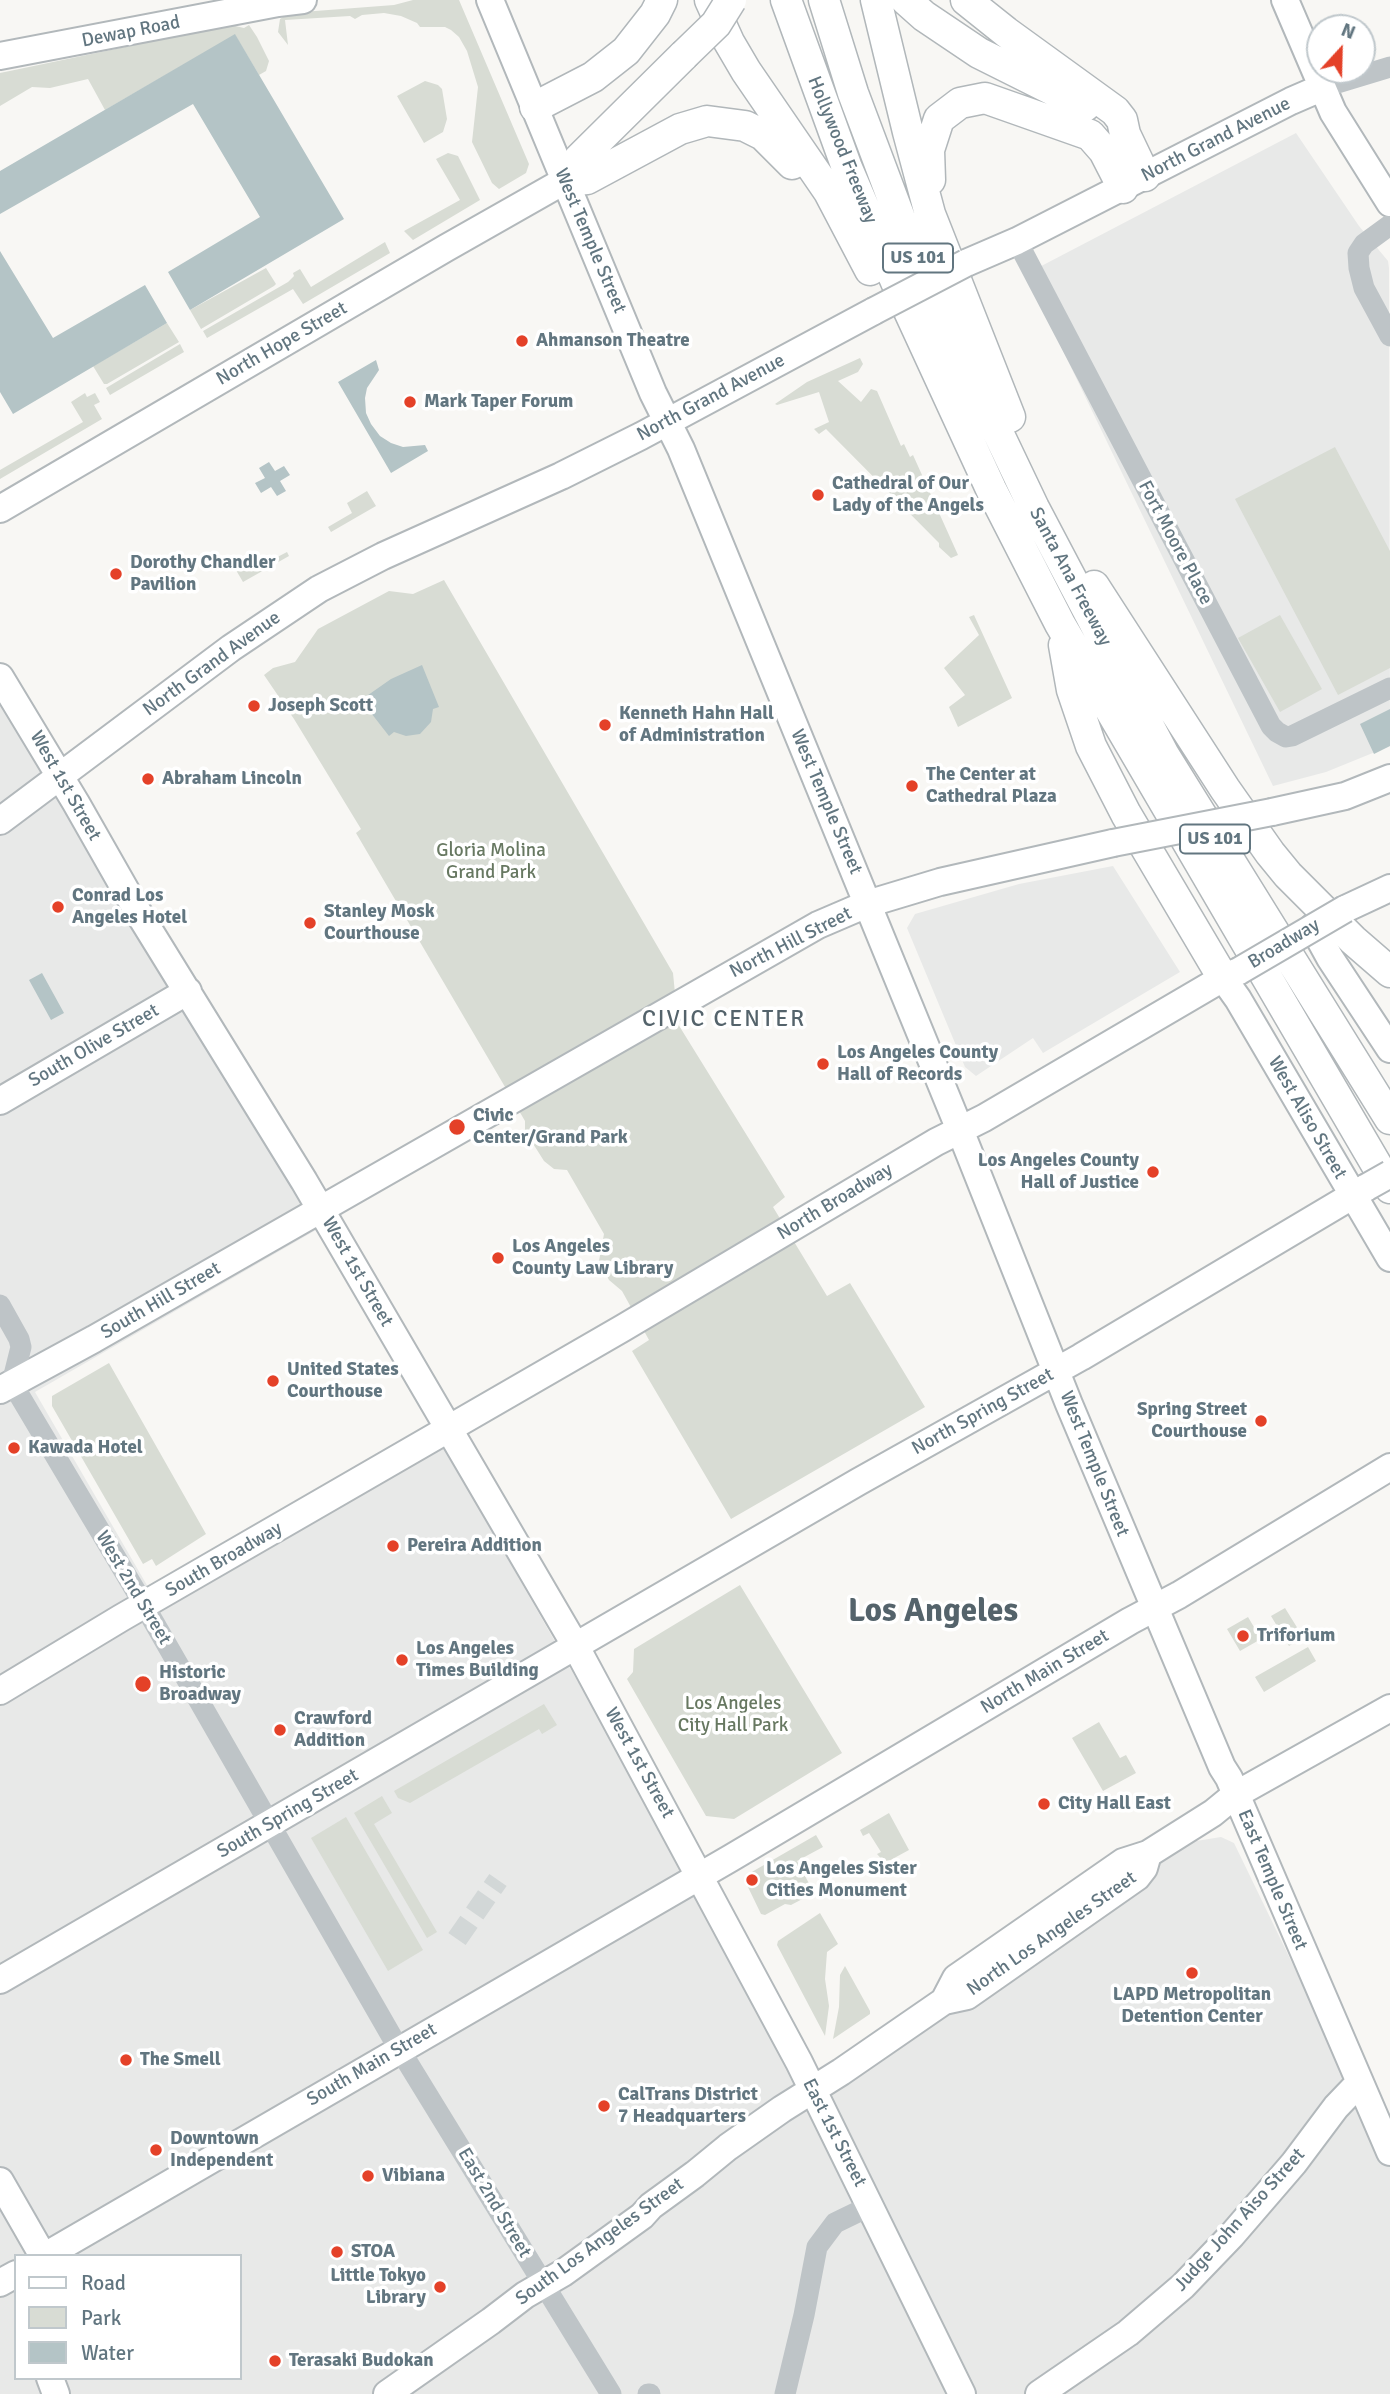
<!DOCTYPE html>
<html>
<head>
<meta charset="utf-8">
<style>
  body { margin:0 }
  #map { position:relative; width:1390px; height:2394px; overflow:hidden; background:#f8f7f4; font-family:Signika,sans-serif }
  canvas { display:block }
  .legend { position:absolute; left:14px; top:2254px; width:228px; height:126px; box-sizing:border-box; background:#fff; border:2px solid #c0c8cc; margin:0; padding:9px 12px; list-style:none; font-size:21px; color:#627680 }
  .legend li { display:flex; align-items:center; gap:14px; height:35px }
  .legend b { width:35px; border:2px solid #c0c8cc }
  .north { position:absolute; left:1306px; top:14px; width:70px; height:70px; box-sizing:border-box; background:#fff; border:2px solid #c0c8cc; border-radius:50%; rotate:22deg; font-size:19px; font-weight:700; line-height:28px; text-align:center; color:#627680 }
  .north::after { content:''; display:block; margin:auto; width:24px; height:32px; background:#e44128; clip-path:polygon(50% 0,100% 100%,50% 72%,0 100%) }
</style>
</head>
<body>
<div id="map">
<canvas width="1390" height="2394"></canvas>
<ul class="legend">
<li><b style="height:9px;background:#fff"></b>Road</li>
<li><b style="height:19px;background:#d8dcd4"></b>Park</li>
<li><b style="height:19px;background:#b4c4c6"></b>Water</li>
</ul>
<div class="north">N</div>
</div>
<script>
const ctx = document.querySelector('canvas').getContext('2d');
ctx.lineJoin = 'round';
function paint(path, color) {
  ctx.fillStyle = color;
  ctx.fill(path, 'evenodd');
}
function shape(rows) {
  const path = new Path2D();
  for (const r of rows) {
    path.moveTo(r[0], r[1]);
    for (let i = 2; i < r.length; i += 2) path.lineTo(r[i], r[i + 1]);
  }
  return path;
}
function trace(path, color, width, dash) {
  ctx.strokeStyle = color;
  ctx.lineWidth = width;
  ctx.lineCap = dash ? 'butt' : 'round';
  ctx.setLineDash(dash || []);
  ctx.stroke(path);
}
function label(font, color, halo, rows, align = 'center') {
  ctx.font = font + ' Signika,sans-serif';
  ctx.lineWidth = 7;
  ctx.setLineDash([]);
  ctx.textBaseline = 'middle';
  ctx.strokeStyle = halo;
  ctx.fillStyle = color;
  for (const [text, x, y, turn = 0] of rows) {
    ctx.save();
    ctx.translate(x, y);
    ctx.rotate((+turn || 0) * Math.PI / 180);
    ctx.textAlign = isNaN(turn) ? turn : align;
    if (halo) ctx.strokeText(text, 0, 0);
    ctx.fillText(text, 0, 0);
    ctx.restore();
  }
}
paint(shape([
  [1296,133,1359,226,1388,261,1389,268,1390,746,1326,772,1273,786,1026,274],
  [0,687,316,1230,35,1392,148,1587,431,1425,687,1872,797,2086,1159,1847,1221,1837,1234,1843,1390,2165,1390,2394,0,2394],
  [16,2256,240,2256,240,2378,16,2378],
  [1113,866,1180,972,1043,1053,1033,1038,976,1076,965,1067,907,928,915,914,1019,884]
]), '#e8e9e8');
paint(shape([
  [413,0,459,0,529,164,526,173,499,189,492,183,472,142,478,87,467,51,459,37,451,30,445,27,420,27,417,23,401,16,384,13,362,15,355,19,350,16,285,20,288,45,278,32,280,19,289,13,394,5],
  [231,25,244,28,249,25,257,37,269,61,266,71,259,75,235,35,105,110,88,79,50,88,32,87,0,106,0,73],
  [425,81,438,85,442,89,447,119,443,132,424,143,397,96],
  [448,153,458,156,480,200,413,240,404,231,460,200,436,159],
  [385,242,390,253,303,304,293,289,207,338,203,331,288,282,294,276,293,273,300,269,311,287],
  [266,268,276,284,274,286,201,329,190,310],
  [167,323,179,342,107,384,104,384,93,366],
  [180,344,184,352,110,395,106,388],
  [860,358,863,364,858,372,838,381,861,402,871,389,877,391,901,446,904,444,910,457,913,455,958,555,951,558,939,547,939,543,826,429,819,434,814,429,829,422,819,392,777,405,775,404,807,382],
  [85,393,87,397,95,393,100,402,94,405,102,419,0,479,0,470,83,422,71,402],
  [1335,447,1390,551,1390,668,1338,695,1235,499],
  [367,491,376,506,331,532,328,527,352,513,347,503],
  [254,552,262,565,287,552,289,556,243,582,233,565],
  [444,580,673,973,678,1024,785,1197,773,1207,827,1296,850,1283,925,1407,731,1519,632,1351,649,1340,622,1291,609,1280,599,1261,604,1234,567,1170,554,1169,544,1161,525,1131,525,1121,356,833,361,829,294,719,264,675,273,668,295,662,318,629,389,591,413,594],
  [974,615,1012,698,958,727,949,707,965,695,944,668,979,635,969,617],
  [1280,615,1322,689,1280,712,1238,638],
  [109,1363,206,1534,156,1566,152,1559,143,1564,52,1406,52,1396],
  [740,1585,842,1753,734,1819,706,1816,627,1679,633,1672,634,1649],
  [1285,1608,1303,1637,1289,1646,1271,1616],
  [1248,1617,1261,1639,1240,1651,1227,1629],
  [1308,1647,1316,1661,1264,1692,1255,1677],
  [544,1704,557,1725,542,1734,539,1729,410,1803,398,1798,394,1791],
  [1099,1722,1120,1758,1126,1755,1136,1773,1103,1791,1072,1738],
  [382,1796,392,1813,374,1824,437,1932,427,1938,354,1813],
  [889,1813,909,1850,885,1863,877,1854,881,1852,869,1833,863,1836,860,1830],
  [346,1817,423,1950,388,1971,311,1838],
  [816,1835,823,1847,797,1861,812,1889,810,1895,791,1905,785,1904,765,1915,761,1914,747,1885,750,1873],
  [820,1913,838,1944,827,1952,825,1979,829,2006,825,2036,777,1945,778,1941],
  [845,1966,870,2011,870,2014,833,2039,839,2007,840,1975]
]), '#d8dcd4');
paint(shape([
  [235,34,344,219,190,310,168,272,260,217,193,104,0,214,0,171],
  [0,251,53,338,145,285,167,323,13,414,0,392],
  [376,360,379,370,367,388,365,398,366,413,371,424,380,436,391,443,403,447,425,445,428,451,391,473,338,382],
  [269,462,275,471,284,466,290,475,280,481,286,491,277,496,271,487,261,493,255,483,265,478,259,468],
  [422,665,439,707,433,709,431,722,420,734,406,736,394,732,389,736,361,700,391,679],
  [1390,709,1390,746,1374,754,1360,724],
  [42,973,64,1013,51,1020,29,980]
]), '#b4c4c6');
trace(shape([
  [457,1939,498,1880]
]), '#d2d7d7', 21, [21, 10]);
const major = shape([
  [490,0,653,393,681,449,960,1130,1069,1404,1222,1767,1229,1778,1390,2152],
  [1285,0,1333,112,1390,203],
  [0,56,278,3,303,0],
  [966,263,1017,241,1291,101,1321,88],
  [0,509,446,248,564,181],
  [0,677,76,803,138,912,304,1181,575,1645,799,2062,962,2394],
  [1272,812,1345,796,1390,778],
  [0,821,231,648,319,589,383,556,561,476,641,436,874,311],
  [1345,909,1390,888],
  [1313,927,1330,958,1390,1049],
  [1223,978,1238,999,1390,1258],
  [0,1101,188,991],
  [0,1390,94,1339,818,925,867,904,940,882,1113,843],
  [0,1691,121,1618,623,1328,936,1142,984,1118,1223,978,1239,971],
  [0,1980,858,1482,1081,1357,1367,1187],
  [944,2001,956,1978,1123,1862,1148,1854,1213,1813,1235,1795,1390,1708],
  [0,2181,43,2256],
  [45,2256,731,1858,1130,1621,1179,1595,1390,1467],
  [0,2283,16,2274],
  [50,2378,56,2394],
  [387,2394,491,2321,525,2295,563,2273,642,2216,651,2206,695,2174,728,2147,782,2109,841,2072,944,2001,967,1996,1137,1877,1144,1868,1148,1854],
  [1039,2394,1128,2333,1183,2286,1232,2235,1294,2163,1336,2107,1359,2083]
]);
const highway = shape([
  [710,0,729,42,746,71,829,192,870,270],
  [786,0,847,168,903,298,991,489,1060,624,1390,1188],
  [824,0,853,93,900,218,963,359,1034,508,1164,755,1390,1119],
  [876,0,908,132,930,214,1010,417],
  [906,0,924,16,979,53,1085,106],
  [966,0,1006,32,1115,111,1122,120,1125,134,1145,176],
  [535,107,593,77,626,51,655,14,662,0],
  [930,180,929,150,939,119,960,103,985,98,1090,135,1104,151,1123,188],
  [564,181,587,179,680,129,707,121,745,126,763,135,792,164],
  [564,181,579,159,684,55],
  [1094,586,1225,789,1270,853,1288,875,1353,940,1390,972],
  [1064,645,1072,690,1091,746,1126,814,1223,978]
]);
trace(major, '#b2b8bb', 30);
trace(highway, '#b1b7ba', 33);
trace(shape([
  [1321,88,1390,67],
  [1390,225,1364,244,1358,253,1359,268,1364,288,1390,336],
  [1017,241,1271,726,1277,732,1286,737,1292,736,1390,688],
  [0,1305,19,1339,21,1347,12,1383,144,1605,392,2037,611,2394],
  [648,2394,650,2394],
  [785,2394,804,2315,817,2247,835,2223,870,2206]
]), '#bec4c7', 21);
trace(major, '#fff', 26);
trace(highway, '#fff', 30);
const majorBridge = shape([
  [874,311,966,263],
  [1113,843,1272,812],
  [1239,971,1345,909],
  [1367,1187,1390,1174]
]);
const highwayBridge = shape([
  [684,55,716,24,731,0]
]);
trace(majorBridge, '#b2b8bb', 30, []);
trace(highwayBridge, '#b1b7ba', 33, []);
trace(majorBridge, '#fff', 26);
trace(highwayBridge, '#fff', 30);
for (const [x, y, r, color] of [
  [522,341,7,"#e44128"],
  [410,402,7,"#e44128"],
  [818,495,7,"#e44128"],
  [116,574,7,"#e44128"],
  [254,706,7,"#e44128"],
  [605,725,7,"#e44128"],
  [148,779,7,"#e44128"],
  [912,786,7,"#e44128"],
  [58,907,7,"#e44128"],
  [310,923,7,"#e44128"],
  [823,1064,7,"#e44128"],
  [457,1127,9,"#e44128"],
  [1153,1172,7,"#e44128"],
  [498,1258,7,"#e44128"],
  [273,1381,7,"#e44128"],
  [1261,1421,7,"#e44128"],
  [14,1448,7,"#e44128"],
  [393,1546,7,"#e44128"],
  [1243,1636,7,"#e44128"],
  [402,1660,7,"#e44128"],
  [143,1684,9,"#e44128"],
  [280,1730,7,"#e44128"],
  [1044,1804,7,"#e44128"],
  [752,1880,7,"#e44128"],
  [1192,1973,7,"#e44128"],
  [126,2060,7,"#e44128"],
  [604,2106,7,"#e44128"],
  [156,2150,7,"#e44128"],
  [368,2176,7,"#e44128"],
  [337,2252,7,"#e44128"],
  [440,2287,7,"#e44128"],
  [275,2361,7,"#e44128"]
]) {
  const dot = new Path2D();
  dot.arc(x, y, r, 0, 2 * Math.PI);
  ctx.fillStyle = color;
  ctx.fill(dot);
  trace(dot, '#fff', 2.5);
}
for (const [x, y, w] of [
  [918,258,70],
  [1215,839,70]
]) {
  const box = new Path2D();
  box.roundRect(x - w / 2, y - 14.5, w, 29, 5);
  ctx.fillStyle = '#fff';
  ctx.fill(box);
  trace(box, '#627680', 2);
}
label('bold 18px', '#627680', null, [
  ["US 101",918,258],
  ["US 101",1215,839]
]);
label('19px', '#627680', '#fff', [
  ["Dewap Road",131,32,-11],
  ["North Grand Avenue",1216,140,-27],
  ["Hollywood Freeway",842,150,68],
  ["West Temple Street",590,241,67],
  ["North Hope Street",282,344,-30],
  ["North Grand Avenue",711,398,-28],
  ["Fort Moore Place",1175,543,62],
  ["Santa Ana Freeway",1070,577,62],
  ["North Grand Avenue",212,664,-36],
  ["West 1st Street",65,786,60],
  ["West Temple Street",826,802,67],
  ["North Hill Street",791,943,-27],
  ["Broadway",1284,944,-31],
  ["South Olive Street",94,1046,-30],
  ["West Aliso Street",1307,1118,60],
  ["North Broadway",835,1202,-31],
  ["West 1st Street",357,1272,60],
  ["South Hill Street",161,1301,-30],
  ["North Spring Street",983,1412,-29],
  ["West Temple Street",1094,1464,68],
  ["South Broadway",224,1560,-30],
  ["West 2nd Street",133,1588,59],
  ["North Main Street",1045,1672,-31],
  ["West 1st Street",639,1763,61],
  ["South Spring Street",288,1814,-30],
  ["East Temple Street",1272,1880,67],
  ["North Los Angeles Street",1052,1934,-35],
  ["South Main Street",372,2065,-30],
  ["East 1st Street",834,2133,63],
  ["East 2nd Street",494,2203,59],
  ["Judge John Aiso Street",1240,2220,-48],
  ["South Los Angeles Street",600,2242,-36]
]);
label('bold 19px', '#627680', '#fff', [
  ["Ahmanson Theatre",536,341],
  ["Mark Taper Forum",424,402],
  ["Cathedral of Our",832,484],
  ["Lady of the Angels",832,506],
  ["Dorothy Chandler",130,563],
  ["Pavilion",130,585],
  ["Joseph Scott",268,706],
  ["Kenneth Hahn Hall",619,714],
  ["of Administration",619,736],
  ["The Center at",926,775],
  ["Cathedral Plaza",926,797],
  ["Abraham Lincoln",162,779],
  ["Conrad Los",72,896],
  ["Angeles Hotel",72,918],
  ["Stanley Mosk",324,912],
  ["Courthouse",324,934],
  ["Los Angeles County",837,1053],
  ["Hall of Records",837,1075],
  ["Civic",473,1116],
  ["Center/Grand Park",473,1138],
  ["Los Angeles County",1139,1161,"right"],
  ["Hall of Justice",1139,1183,"right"],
  ["Los Angeles",512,1247],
  ["County Law Library",512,1269],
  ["United States",287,1370],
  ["Courthouse",287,1392],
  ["Spring Street",1247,1410,"right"],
  ["Courthouse",1247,1432,"right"],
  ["Kawada Hotel",28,1448],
  ["Pereira Addition",407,1546],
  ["Triforium",1257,1636],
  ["Los Angeles",416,1649],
  ["Times Building",416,1671],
  ["Historic",159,1673],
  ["Broadway",159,1695],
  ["Crawford",294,1719],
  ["Addition",294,1741],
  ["City Hall East",1058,1804],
  ["Los Angeles Sister",766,1869],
  ["Cities Monument",766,1891],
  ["LAPD Metropolitan",1192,1995,"center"],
  ["Detention Center",1192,2017,"center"],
  ["The Smell",140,2060],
  ["CalTrans District",618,2095],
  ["7 Headquarters",618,2117],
  ["Downtown",170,2139],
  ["Independent",170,2161],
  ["Vibiana",382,2176],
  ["STOA",351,2252],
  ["Little Tokyo",426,2276,"right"],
  ["Library",426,2298,"right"],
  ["Terasaki Budokan",289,2361]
], 'left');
label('19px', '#677861', '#fff', [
  ["Gloria Molina",491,851],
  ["Grand Park",491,873],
  ["Los Angeles",733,1704],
  ["City Hall Park",733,1726]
]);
ctx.letterSpacing = '2px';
label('23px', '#54636b', '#fff', [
  ["CIVIC CENTER",724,1020]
]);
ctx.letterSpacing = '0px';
label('bold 33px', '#54636b', '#fff', [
  ["Los Angeles",933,1612]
]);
</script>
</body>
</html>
